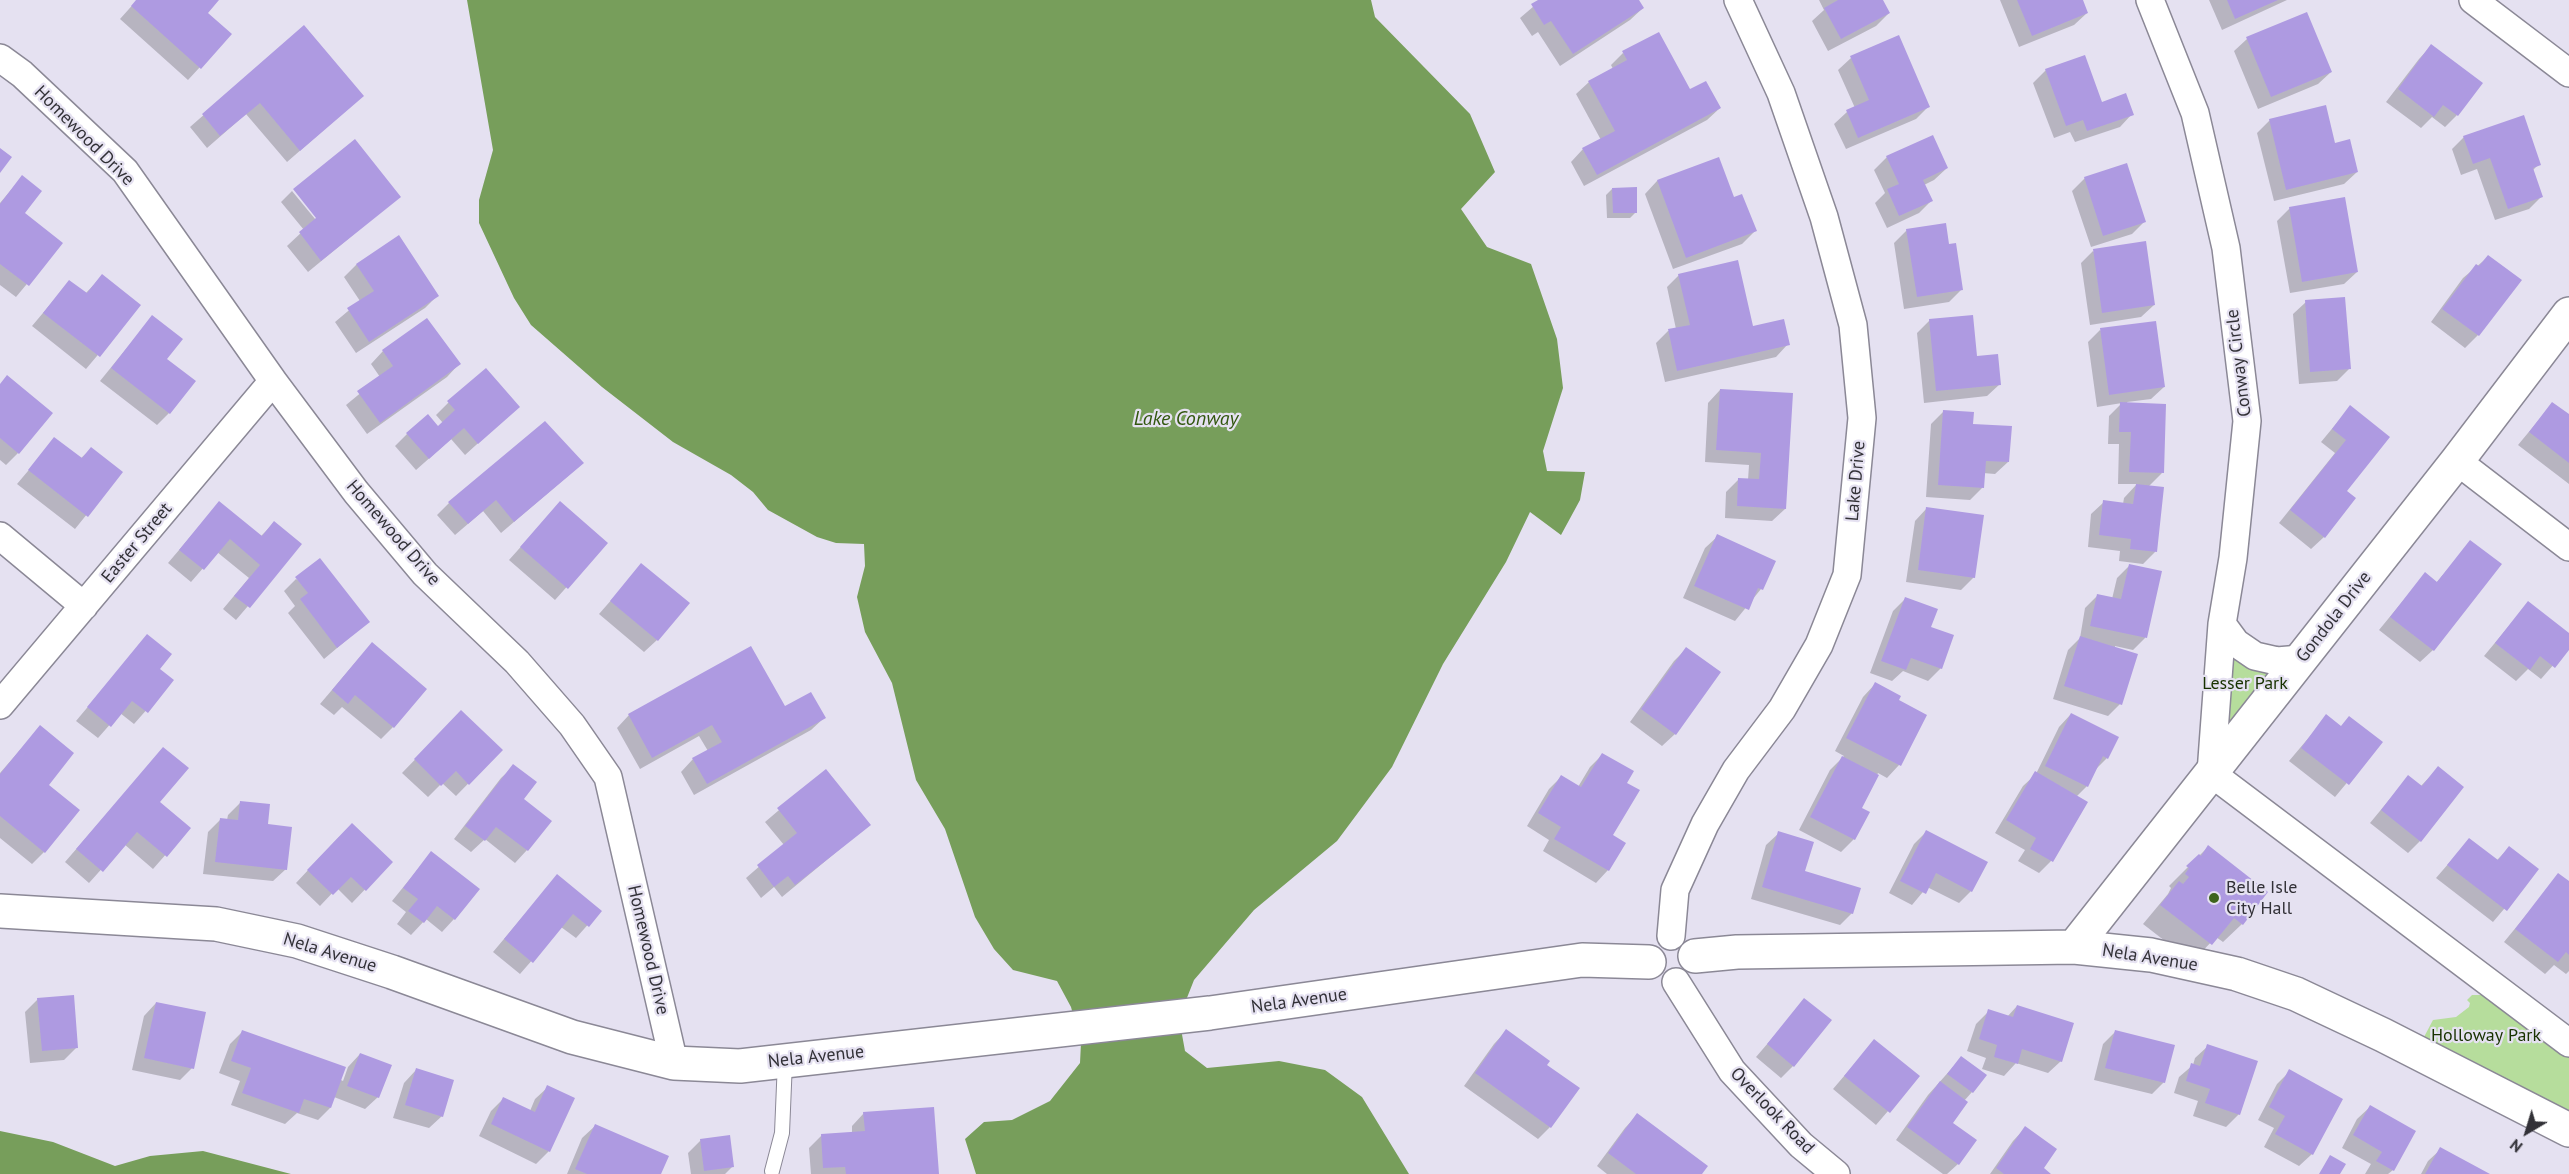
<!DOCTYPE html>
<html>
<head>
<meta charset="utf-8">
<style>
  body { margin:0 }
  #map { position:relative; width:2569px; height:1174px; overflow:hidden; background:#e5e1f1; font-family:"PT Sans",sans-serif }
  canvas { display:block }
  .north { position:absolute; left:2497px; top:1102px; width:60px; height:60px; -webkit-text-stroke:4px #e5e1f1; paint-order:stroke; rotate:218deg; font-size:16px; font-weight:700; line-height:24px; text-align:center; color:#323137 }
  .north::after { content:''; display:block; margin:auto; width:21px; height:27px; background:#323137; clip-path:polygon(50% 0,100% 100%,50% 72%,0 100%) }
</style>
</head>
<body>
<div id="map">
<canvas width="2569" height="1174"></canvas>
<div class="north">N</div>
</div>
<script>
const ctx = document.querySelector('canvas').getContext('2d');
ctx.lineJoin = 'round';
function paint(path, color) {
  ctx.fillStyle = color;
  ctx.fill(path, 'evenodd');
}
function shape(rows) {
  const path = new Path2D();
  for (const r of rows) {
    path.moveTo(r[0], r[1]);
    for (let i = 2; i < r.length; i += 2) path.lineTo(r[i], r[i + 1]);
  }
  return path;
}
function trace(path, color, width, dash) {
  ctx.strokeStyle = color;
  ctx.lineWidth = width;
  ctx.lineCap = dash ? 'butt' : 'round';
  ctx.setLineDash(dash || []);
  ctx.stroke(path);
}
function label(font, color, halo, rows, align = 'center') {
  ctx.font = font + ' "PT Sans",sans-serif';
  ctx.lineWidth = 4.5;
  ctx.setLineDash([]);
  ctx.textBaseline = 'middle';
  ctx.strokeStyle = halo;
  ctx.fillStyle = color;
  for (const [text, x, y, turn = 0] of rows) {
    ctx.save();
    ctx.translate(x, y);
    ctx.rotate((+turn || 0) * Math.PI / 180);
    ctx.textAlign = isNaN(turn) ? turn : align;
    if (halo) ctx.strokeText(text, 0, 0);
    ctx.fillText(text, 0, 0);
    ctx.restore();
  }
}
paint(shape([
  [2229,656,2274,670,2224,742],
  [2472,995,2483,995,2496,1002,2569,1057,2569,1115,2428,1042,2424,1037,2433,1020,2456,1017,2469,1007,2470,1003,2467,1000]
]), '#b6dd9c');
paint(shape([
  [467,0,1371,0,1375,17,1470,114,1495,172,1461,209,1487,247,1531,264,1557,339,1563,388,1543,451,1547,471,1585,472,1580,500,1561,535,1530,512,1506,562,1443,664,1392,767,1337,841,1254,910,1194,980,1179,1018,1185,1051,1207,1068,1279,1061,1325,1070,1362,1097,1409,1174,976,1174,965,1139,984,1122,1012,1120,1050,1101,1080,1063,1081,1043,1071,1007,1057,981,1013,970,994,949,975,917,945,829,916,780,892,683,865,632,857,597,865,566,864,544,836,543,817,537,768,510,753,492,731,475,673,442,602,387,531,325,514,298,479,223,479,200,493,150],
  [0,1131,53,1142,115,1166,150,1156,203,1151,291,1174,0,1174]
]), '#779e5b');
paint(shape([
  [137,0,217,0,206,13,200,67,188,80,120,19],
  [1541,0,1637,0,1643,8,1630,20,1560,66,1538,32,1532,36,1520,18],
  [1819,0,1882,0,1889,13,1876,26,1828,51,1812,21,1824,10],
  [2000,0,2082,0,2087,13,2074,25,2019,47],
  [2209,0,2287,0,2222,30],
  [304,27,349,108,287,162,246,114,207,148,190,127],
  [2247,39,2331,72,2318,84,2258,109,2234,51],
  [2431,46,2457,115,2445,127,2432,117,2421,128,2386,102,2419,59],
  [1623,53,1720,108,1707,120,1584,186,1571,162,1583,149,1601,140,1576,94,1589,82,1613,69,1611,65],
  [1851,58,1929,106,1916,119,1846,149,1834,124,1847,112,1855,108,1838,70],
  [2046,70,2101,104,2132,114,2120,127,2075,142,2070,132,2054,138,2033,83],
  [2270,120,2333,145,2357,172,2344,184,2274,201,2257,133],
  [2464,137,2539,164,2532,171,2541,197,2529,209,2495,220,2477,169,2461,175,2452,149],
  [1887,157,1947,168,1934,180,1924,185,1931,201,1919,213,1887,228,1875,203,1885,193,1874,170],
  [1718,159,1733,199,1755,231,1742,244,1673,269,1645,194,1657,181],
  [22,177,23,213,61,243,16,297,0,285,0,203],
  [2085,178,2145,221,2132,234,2091,247,2072,191],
  [1612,189,1636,212,1630,218,1607,218,1606,195],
  [292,191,320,225,399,197,308,272,287,246,304,230,281,202],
  [2290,208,2357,272,2344,284,2290,293,2277,221],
  [1907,230,1948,246,1961,290,1949,302,1904,309,1894,243],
  [399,237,437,296,425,308,356,353,335,322,360,301,344,277,356,265],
  [2093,251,2154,305,2141,317,2090,325,2081,263],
  [2488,257,2520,280,2478,335,2465,348,2431,322,2463,278],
  [1679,275,1752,328,1788,344,1776,357,1665,382,1656,343,1668,331,1676,329,1667,287],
  [102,276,139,306,86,369,32,326,69,282,85,294],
  [2306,302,2349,369,2337,381,2299,384,2293,314],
  [152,317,165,359,169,413,157,425,100,381],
  [1930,320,1976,357,2000,384,1987,396,1924,403,1917,333],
  [2100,330,2164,387,2151,399,2127,402,2162,473,2148,487,2155,552,2143,564,2119,561,2120,551,2088,547,2091,514,2104,502,2123,504,2124,498,2137,484,2118,484,2119,444,2108,444,2109,416,2122,403,2097,407,2088,342],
  [383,351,459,364,447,377,367,434,346,405,380,377,371,364],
  [0,385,18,453,6,465,0,460],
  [1720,390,1791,395,1785,509,1772,521,1725,518,1726,492,1739,479,1748,480,1749,465,1705,462,1708,403],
  [449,402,518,407,465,455,451,439,416,470,395,446,407,434,438,428,443,423,436,415],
  [2552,404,2569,416,2569,484,2518,445],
  [2350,407,2345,491,2324,537,2311,549,2279,523,2335,453,2321,442],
  [1944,411,1972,425,2008,462,1995,474,1983,473,1982,488,1970,500,1926,497,1931,424],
  [55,439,80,459,91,449,121,472,75,529,17,484],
  [569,475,501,533,483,511,455,535,437,515,449,503],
  [219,503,260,537,274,523,300,545,236,620,223,609,249,578,217,552,191,582,168,563],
  [560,503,606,543,555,600,509,560],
  [1927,508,1974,577,1961,590,1906,582,1915,521],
  [1718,536,1761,589,1735,621,1683,598,1705,548],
  [2471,542,2433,650,2420,662,2379,630,2425,574,2436,583],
  [642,565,657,640,644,652,599,614],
  [2130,565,2160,572,2145,638,2133,650,2115,646,2120,704,2108,716,2053,699,2068,650,2080,638,2085,608,2098,595,2112,599,2117,578],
  [296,579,368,622,324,659,288,613,295,606,284,591],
  [1905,599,1929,628,1941,668,1928,681,1903,671,1892,681,1870,673,1893,611],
  [2528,603,2569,634,2569,647,2541,679,2528,669,2516,681,2484,656],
  [147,636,158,669,172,681,134,724,120,713,98,738,76,721],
  [1686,649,1675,734,1662,746,1630,722,1674,661],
  [360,657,393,727,381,739,342,707,334,715,320,704],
  [1875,684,1897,701,1925,715,1899,765,1887,778,1878,773,1860,809,1854,839,1841,852,1799,830,1830,770,1844,756,1835,751,1863,697],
  [784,708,824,718,811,730,694,795,681,772,693,759,708,751,699,736,640,769,617,728,629,715],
  [461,712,501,750,456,796,442,783,428,797,402,773],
  [2071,714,2107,758,2095,770,2087,786,2076,797,2051,861,2039,873,2018,861,2025,850,1995,833,2023,786,2036,774,2059,727],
  [2327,716,2340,727,2381,742,2335,797,2289,761],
  [40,727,47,785,44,852,32,864,0,838,0,773],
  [163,749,158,802,189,828,153,869,124,844,89,883,65,862],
  [1603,754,1625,783,1611,835,1608,870,1596,883,1543,851,1549,840,1527,826,1549,789,1561,777,1578,787,1590,767],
  [514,766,522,800,527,850,515,863,485,839,471,852,454,839,501,778],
  [2438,768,2420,841,2408,853,2370,823,2408,777,2420,787],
  [825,771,869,825,782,897,774,887,761,898,746,878,784,845,765,822],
  [240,803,266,825,286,869,273,881,203,874,208,832,220,820,227,820,228,815],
  [1926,832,1971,891,1959,903,1927,887,1912,905,1889,893,1914,844],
  [1779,833,1803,872,1852,913,1840,925,1751,899,1766,845],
  [339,837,391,862,352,903,337,888,320,906,296,883],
  [2469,840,2496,861,2509,848,2537,870,2493,922,2436,878],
  [2208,847,2242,924,2223,942,2216,937,2192,962,2143,924,2168,894,2171,888,2169,886],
  [431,853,454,919,442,932,426,919,411,935,397,924,406,912,392,901],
  [2559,875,2569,883,2569,971,2566,974,2554,965,2545,974,2504,942],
  [557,876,600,911,576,938,561,927,520,974,493,952],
  [38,999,77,1047,64,1060,30,1063,25,1012],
  [1805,1000,1793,1066,1781,1078,1756,1057],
  [156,1003,192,1068,180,1080,132,1070,144,1016],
  [2017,1006,2061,1061,2048,1073,2016,1063,2004,1076,1982,1069,1986,1058,1967,1051,1976,1024,1989,1011,2007,1017],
  [1506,1031,1545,1065,1550,1127,1538,1139,1464,1086,1494,1044],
  [242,1032,343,1081,348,1067,360,1054,378,1097,365,1109,334,1097,330,1108,318,1120,297,1113,285,1124,231,1105,240,1081,219,1073,230,1044],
  [2115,1032,2164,1082,2152,1094,2094,1080,2103,1044],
  [1874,1041,1918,1076,1876,1125,1833,1089],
  [2208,1046,2239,1114,2226,1127,2193,1116,2198,1101,2174,1093,2179,1077,2193,1065,2195,1058],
  [1961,1058,1972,1092,1964,1101,1951,1123,1958,1164,1947,1174,1943,1174,1896,1140,1928,1095],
  [416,1070,442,1116,429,1128,393,1118,404,1083],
  [2290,1071,2312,1154,2299,1166,2264,1147,2274,1128,2258,1120,2277,1084],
  [548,1087,549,1151,536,1164,479,1136,491,1111,504,1098,530,1111,535,1099],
  [2370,1107,2393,1170,2388,1174,2365,1174,2371,1164,2342,1148,2357,1119],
  [864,1113,938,1174,811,1174,809,1148,822,1135,852,1133,852,1126],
  [1637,1115,1700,1174,1607,1174,1597,1166,1625,1128],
  [595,1126,660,1174,567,1174,582,1138],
  [2025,1128,2042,1169,2049,1174,1990,1174,2013,1141],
  [701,1140,732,1167,725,1174,691,1174,688,1153],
  [2441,1149,2487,1174,2421,1174,2428,1161]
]), '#0003');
paint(shape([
  [136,0,219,0,208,13,232,34,201,69,131,6],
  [1538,0,1639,0,1644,8,1573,54,1551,21,1544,25,1531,4],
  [1838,0,1883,0,1890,13,1841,39,1824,8],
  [2017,0,2083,0,2088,13,2032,36],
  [2227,0,2278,0,2235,19],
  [2307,12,2332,72,2271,97,2246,37],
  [304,25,364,96,300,151,260,103,220,136,202,114],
  [1659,32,1690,89,1706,81,1721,108,1597,175,1582,148,1615,131,1588,81,1627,60,1622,51],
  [1899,35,1930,107,1858,138,1846,110,1869,100,1850,56],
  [2431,44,2483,83,2458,116,2443,105,2434,117,2398,89],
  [2085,55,2102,102,2126,93,2134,115,2087,131,2083,120,2066,126,2045,69],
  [2326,105,2335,143,2350,139,2358,172,2286,190,2269,119],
  [2524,115,2541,165,2533,168,2543,197,2508,209,2490,158,2473,164,2463,136],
  [1933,135,1948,168,1923,180,1933,201,1899,216,1887,189,1899,184,1886,156],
  [355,139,401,197,321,261,299,232,316,218,293,189],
  [0,148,12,157,0,173],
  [1719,157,1734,197,1742,194,1757,231,1686,258,1657,180],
  [2127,163,2146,222,2103,236,2084,177],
  [22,175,42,191,25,213,63,243,29,286,0,264,0,204],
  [1637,187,1637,213,1613,213,1612,188],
  [2345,197,2358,272,2302,282,2289,207],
  [1946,223,1949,244,1956,243,1963,290,1917,297,1906,229],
  [399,235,439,296,369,342,347,308,374,291,356,264],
  [2146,241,2155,305,2102,313,2093,249],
  [2488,255,2522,280,2479,336,2442,309,2476,264,2479,266],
  [1738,260,1753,326,1784,319,1790,345,1677,371,1668,329,1690,325,1678,274],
  [102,274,141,305,100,357,43,313,69,280,87,293],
  [2345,297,2351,369,2310,372,2305,300],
  [152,315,183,339,167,359,196,381,170,414,111,368],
  [1973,315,1977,356,1998,354,2001,385,1936,391,1929,319],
  [427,318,461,364,380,423,357,391,393,366,382,350],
  [2156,321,2165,387,2109,395,2100,328],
  [486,368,520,407,478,444,464,428,429,459,406,433,428,414,438,426,455,410,447,401],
  [7,375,53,413,19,454,0,438,0,384],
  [1720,389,1793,393,1786,509,1737,506,1738,478,1759,479,1761,453,1716,450],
  [2120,402,2166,404,2164,473,2129,472,2131,432,2119,432],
  [2552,402,2569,414,2569,463,2529,432],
  [2350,405,2390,437,2347,491,2356,498,2325,538,2290,510,2346,440,2332,429],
  [1943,410,1974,412,1973,424,2012,426,2009,462,1986,461,1984,488,1938,485],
  [545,421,584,463,514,522,496,500,468,524,448,502],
  [54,437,82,458,91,447,123,472,88,517,28,470],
  [2136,484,2164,487,2157,552,2130,549,2131,539,2099,535,2103,500,2133,504],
  [219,501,262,536,274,521,302,544,250,608,234,596,260,565,230,539,204,570,179,550],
  [560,501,608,543,568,589,520,547],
  [1926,507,1984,515,1975,578,1918,570],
  [1717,534,1776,561,1763,590,1758,588,1749,610,1694,586],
  [2470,540,2502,564,2434,651,2390,617,2425,572,2437,582],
  [320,558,370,622,337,648,300,599,308,593,295,577],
  [641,563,690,603,658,641,610,601],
  [2129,564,2162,571,2147,638,2090,626,2097,594,2121,599],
  [1905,597,1938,609,1931,627,1954,635,1942,669,1911,658,1906,670,1881,661],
  [2528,601,2569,633,2569,650,2555,668,2540,656,2530,670,2495,643],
  [147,634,172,654,160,669,174,680,148,713,132,701,111,727,87,707],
  [2080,636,2138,654,2122,705,2064,686],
  [372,642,427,689,394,728,355,695,348,704,332,690],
  [751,646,785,706,811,692,826,718,707,784,692,758,722,742,712,725,652,758,628,714],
  [1686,647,1721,672,1676,735,1641,709],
  [1875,682,1901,696,1899,700,1927,715,1901,766,1846,738],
  [461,710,503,750,469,785,456,771,441,786,414,759],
  [2071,713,2119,737,2108,759,2103,756,2088,787,2045,766],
  [2326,714,2341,726,2349,716,2383,742,2349,785,2301,748],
  [40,725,74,753,49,785,80,810,45,853,0,816,0,774],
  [163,747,189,768,160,802,191,828,167,857,137,832,103,872,76,849],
  [1602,753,1634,771,1627,783,1640,790,1613,835,1626,843,1609,871,1554,839,1561,827,1538,813,1561,775,1581,787],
  [1842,756,1879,775,1862,808,1870,812,1855,840,1810,817],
  [513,764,537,782,524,799,552,821,528,851,496,827,485,841,465,826],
  [2438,766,2464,787,2421,842,2381,810,2408,775,2422,786],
  [826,769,871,825,795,885,788,876,774,887,757,865,797,833,777,808],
  [2035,771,2088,802,2053,862,2030,849,2036,838,2006,820],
  [240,801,270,804,268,824,292,827,287,870,215,862,220,818,238,820],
  [352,823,393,862,366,891,351,877,333,895,307,870],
  [1926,830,1988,862,1972,892,1936,873,1926,894,1900,881],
  [1778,831,1814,842,1805,871,1861,888,1853,914,1762,887],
  [2469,838,2498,860,2509,846,2539,869,2507,911,2447,865],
  [2208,845,2268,892,2243,925,2234,918,2212,945,2160,905,2179,881,2183,884,2189,877,2185,874,2189,868,2186,866,2199,854,2201,856],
  [431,851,480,889,455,920,437,906,424,923,408,911,418,899,403,888],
  [2558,873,2569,881,2569,955,2566,952,2558,962,2515,929],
  [557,874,602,911,589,927,573,914,533,963,504,939],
  [74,995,78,1048,42,1051,37,998],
  [1804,998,1832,1020,1794,1067,1767,1044],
  [156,1002,206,1012,194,1069,144,1058],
  [2017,1005,2074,1023,2062,1062,2022,1049,2018,1064,1994,1057,1997,1045,1979,1039,1988,1009,2013,1017],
  [1506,1029,1550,1061,1547,1065,1580,1088,1551,1128,1475,1073],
  [242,1030,346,1067,331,1108,304,1099,299,1113,242,1093,251,1068,231,1061],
  [2115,1030,2175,1045,2165,1083,2105,1068],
  [1874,1039,1920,1076,1890,1113,1844,1076],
  [2207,1044,2258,1061,2240,1115,2205,1103,2210,1089,2186,1081,2191,1063,2200,1066],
  [360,1053,392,1065,379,1098,347,1086],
  [1961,1056,1987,1075,1973,1093,1947,1074],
  [416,1068,454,1080,443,1117,405,1105],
  [2289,1069,2343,1099,2313,1155,2275,1134,2285,1116,2269,1107],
  [1940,1081,1968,1102,1953,1123,1977,1140,1959,1165,1907,1127],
  [547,1085,575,1098,550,1152,491,1124,503,1097,535,1112],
  [2370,1105,2416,1131,2394,1171,2376,1161,2382,1152,2353,1135],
  [934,1107,939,1174,846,1174,845,1167,823,1168,821,1134,865,1131,863,1112],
  [1637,1113,1708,1166,1702,1174,1636,1174,1608,1153],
  [595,1124,669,1156,661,1174,587,1174,575,1169],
  [2025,1126,2057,1149,2044,1168,2051,1174,2004,1174,1996,1168],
  [730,1135,734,1167,704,1171,700,1139],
  [2440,1147,2490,1174,2425,1174],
  [2330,1155,2346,1164,2340,1174,2319,1174]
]), '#ae9ae1');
const service = shape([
  [772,1171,782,1133,785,1061]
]);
const minor = shape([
  [2150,0,2195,113,2226,248,2247,421,2233,558,2222,624,2211,773,2569,1043],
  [2473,0,2569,73],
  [0,58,22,74,125,171,273,381,356,492,425,574,517,662,572,725,608,777,674,1063],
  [2457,461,2569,547],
  [0,536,84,606],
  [2222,624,2236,643,2255,656,2277,661,2301,659],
  [0,705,273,381],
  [1671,936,1675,890,1705,824,1736,770,1782,709,1819,645,1847,575,1862,418,1853,325,1824,217,1781,93,1738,0],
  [1676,982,1732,1071,1801,1145,1836,1174]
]);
const tertiary = shape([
  [0,911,216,924,297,941,392,972,572,1037,674,1063,740,1066,1210,1013,1582,960,1649,962],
  [2074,947,2457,461,2569,314],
  [1695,956,1737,952,2074,947,2151,955,2237,974,2296,994,2383,1035,2569,1130]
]);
trace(service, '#8b8896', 16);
trace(minor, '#8b8896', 30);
trace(tertiary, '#8b8896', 36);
trace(service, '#fff', 14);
trace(minor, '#fff', 27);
trace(tertiary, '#fff', 33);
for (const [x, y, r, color] of [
  [2214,898,6,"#3d641d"]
]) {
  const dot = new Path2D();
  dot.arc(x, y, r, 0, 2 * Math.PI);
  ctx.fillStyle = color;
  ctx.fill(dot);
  trace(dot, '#e5e1f1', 2);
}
label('18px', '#323137', '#e5e1f1', [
  ["Homewood Drive",84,136,45],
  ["Conway Circle",2239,363,-97],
  ["Lake Drive",1856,481,-85],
  ["Homewood Drive",393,533,49],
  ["Easter Street",137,543,-50],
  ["Gondola Drive",2334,617,-52],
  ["Homewood Drive",648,950,77],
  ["Nela Avenue",330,953,17],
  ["Nela Avenue",2150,958,9],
  ["Nela Avenue",1299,1001,-8],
  ["Nela Avenue",816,1057,-6],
  ["Overlook Road",1772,1111,46]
]);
label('18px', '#183200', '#e5e1f1', [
  ["Lesser Park",2245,684],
  ["Holloway Park",2486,1036]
]);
label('18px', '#323137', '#e5e1f1', [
  ["Belle Isle",2226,888],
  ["City Hall",2226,909]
], 'left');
label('italic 20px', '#32570f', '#e5e1f1', [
  ["Lake Conway",1186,419]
]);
</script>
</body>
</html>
